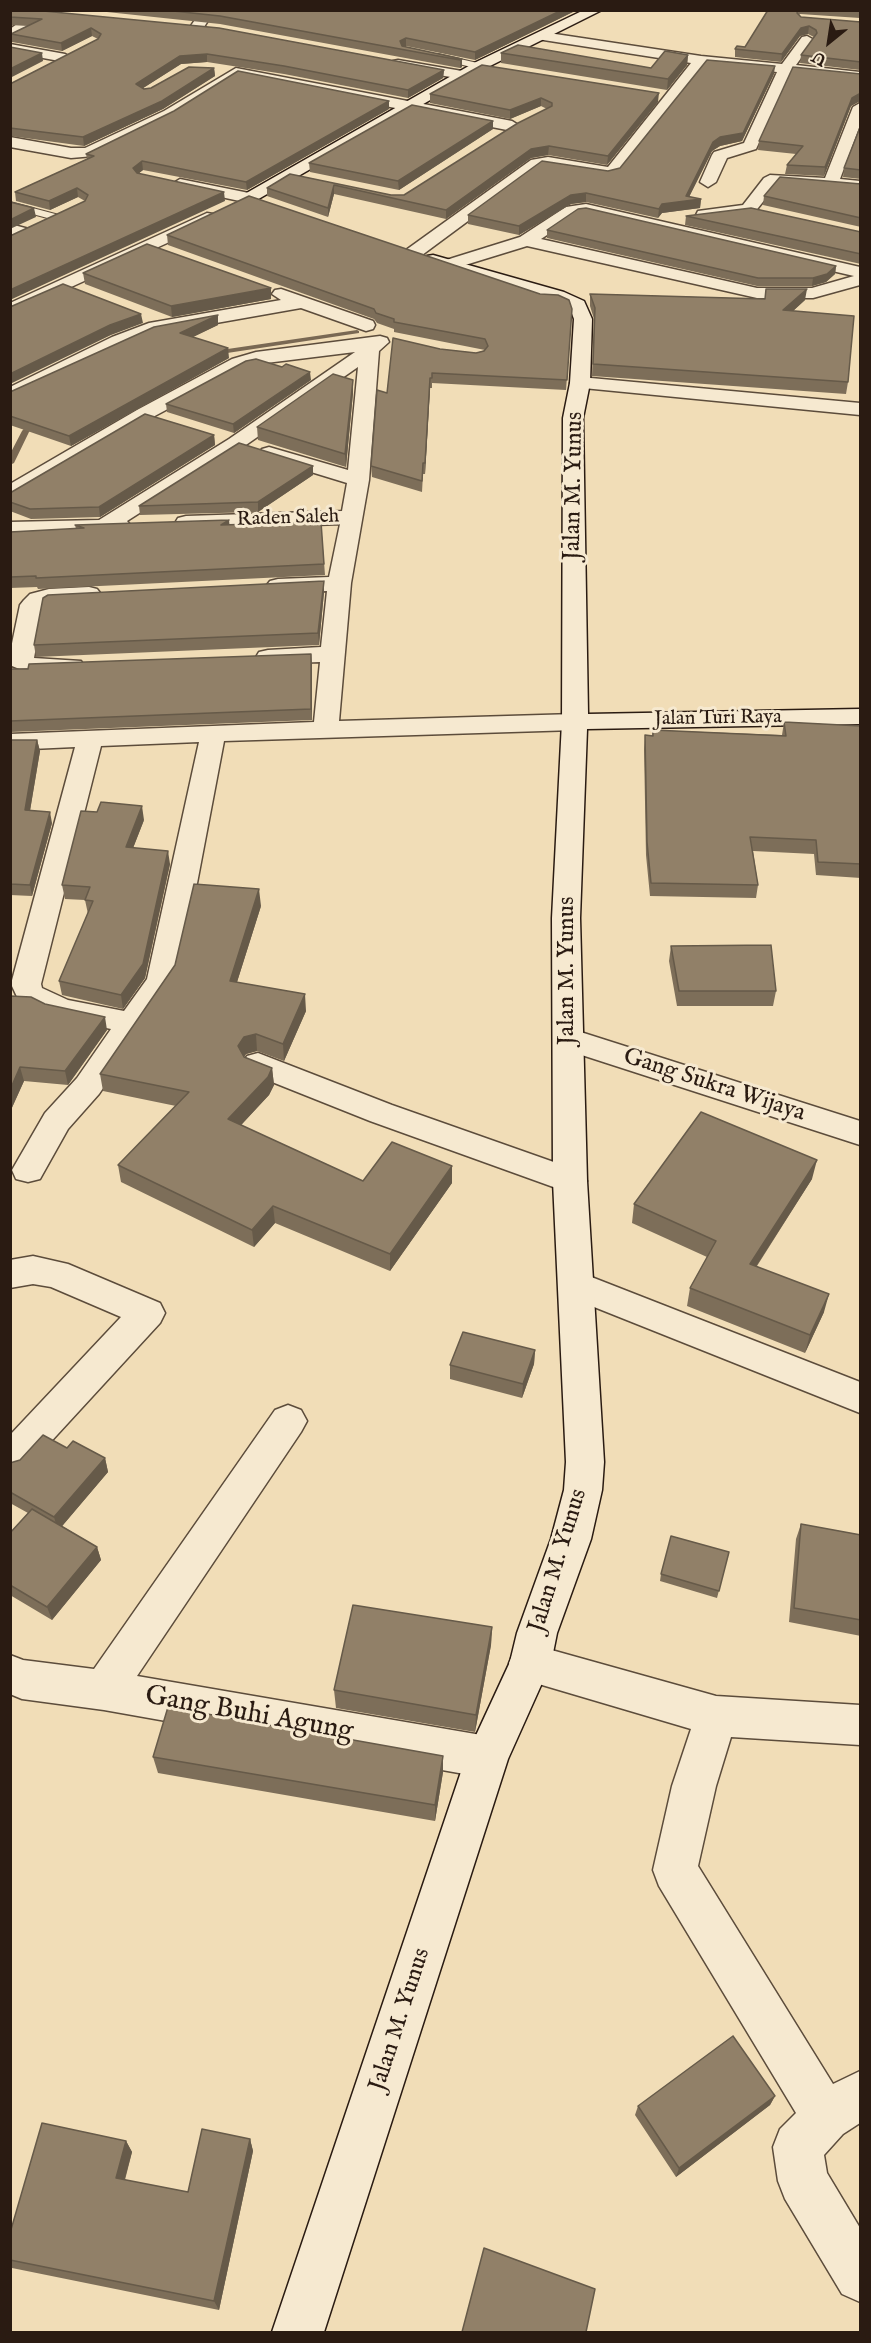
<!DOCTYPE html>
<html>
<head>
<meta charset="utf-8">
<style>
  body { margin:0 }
  #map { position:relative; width:871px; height:2343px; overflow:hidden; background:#f1ddb7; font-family:"IM FELL English",serif }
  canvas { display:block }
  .frame { position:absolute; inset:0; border:12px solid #2a1b12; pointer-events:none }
  .north { position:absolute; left:799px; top:12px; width:60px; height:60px; -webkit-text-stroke:4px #f6e9d0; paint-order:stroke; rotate:210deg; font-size:16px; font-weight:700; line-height:24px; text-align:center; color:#2a1b12 }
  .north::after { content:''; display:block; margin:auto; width:21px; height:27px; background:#2a1b12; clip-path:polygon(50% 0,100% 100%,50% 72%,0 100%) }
</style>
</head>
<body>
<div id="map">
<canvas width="871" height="2343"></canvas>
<div class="frame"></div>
<div class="north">U</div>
</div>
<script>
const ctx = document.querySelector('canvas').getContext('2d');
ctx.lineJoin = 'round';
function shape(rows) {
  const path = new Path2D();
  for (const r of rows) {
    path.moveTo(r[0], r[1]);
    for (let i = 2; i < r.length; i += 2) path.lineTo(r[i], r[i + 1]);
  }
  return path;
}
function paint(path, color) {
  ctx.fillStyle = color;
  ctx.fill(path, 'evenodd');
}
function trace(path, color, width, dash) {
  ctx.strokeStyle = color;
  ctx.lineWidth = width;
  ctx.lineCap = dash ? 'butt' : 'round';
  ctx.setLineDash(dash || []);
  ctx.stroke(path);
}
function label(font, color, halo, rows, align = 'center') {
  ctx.font = font + ' "IM FELL English",serif';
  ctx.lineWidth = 6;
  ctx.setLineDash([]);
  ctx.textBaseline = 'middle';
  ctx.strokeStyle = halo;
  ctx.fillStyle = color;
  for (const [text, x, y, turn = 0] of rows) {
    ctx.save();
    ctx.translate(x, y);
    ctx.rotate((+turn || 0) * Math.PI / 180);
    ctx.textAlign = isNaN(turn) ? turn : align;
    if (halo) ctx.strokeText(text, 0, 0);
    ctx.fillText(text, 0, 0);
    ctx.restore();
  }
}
paint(shape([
  [357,330,359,331,359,333,214,355,211,353,214,351,357,330],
  [33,418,40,420,29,432,14,463,10,465,10,454,22,431,33,418]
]), '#796853');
const lane = shape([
  [438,54,482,64,483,66,479,69,435,58,435,54,438,54],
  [10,202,59,215,60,217,55,220,10,208,10,202]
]);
const street = shape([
  [37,10,50,10,51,13,10,39,10,29,37,10],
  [202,10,215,10,202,30,192,30,190,27,202,10],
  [542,32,701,56,782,64,802,37,807,36,814,40,796,65,860,72,860,80,791,73,756,149,727,158,716,182,708,187,700,182,712,155,714,152,744,143,777,72,705,65,619,174,608,177,541,167,418,258,406,258,403,254,406,250,531,160,548,157,608,167,691,63,537,39,535,36,542,32],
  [10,44,65,54,72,58,65,62,10,52,10,44],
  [398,60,462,71,469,75,462,79,393,67,391,64,393,61,398,60],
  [236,68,512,121,520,126,512,131,238,77,174,117,94,156,71,158,10,147,10,137,71,148,85,148,164,111,236,68],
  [860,103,860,125,840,179,860,181,860,191,778,183,754,213,704,220,698,219,696,215,698,211,743,205,764,178,770,175,825,178,853,107,860,103],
  [180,179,249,193,257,198,249,203,174,187,172,184,180,179],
  [586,204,860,267,860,285,813,298,757,298,527,246,449,270,443,269,440,265,443,261,520,237,566,207,586,204],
  [586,214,854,276,812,288,757,288,541,239,577,215,586,214],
  [207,213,213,214,215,218,213,222,10,315,10,303,207,213],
  [10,224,29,229,32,233,29,237,23,238,10,235,10,224],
  [281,289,373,321,375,325,373,329,366,331,301,308,154,334,10,401,10,387,112,337,149,323,281,300,272,294,275,290,281,289],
  [380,336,387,338,389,342,379,351,369,480,351,583,339,721,575,714,584,717,588,722,584,727,575,730,224,741,183,957,176,981,99,1094,68,1129,40,1179,28,1182,16,1179,12,1170,45,1113,77,1078,111,1029,49,1016,19,1001,11,984,75,747,10,750,10,734,314,722,320,662,268,664,259,662,256,657,259,652,268,650,321,647,327,591,278,593,270,591,266,586,270,581,278,579,329,577,340,524,186,530,178,528,175,523,178,518,186,516,342,511,347,483,262,457,259,453,262,449,269,447,348,470,358,367,243,447,127,521,131,526,128,531,103,534,10,536,10,522,99,520,229,439,355,352,258,364,246,367,151,418,18,498,10,499,10,484,137,410,232,359,256,352,380,336],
  [199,742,147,979,124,1011,68,1000,42,988,41,984,101,746,199,742],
  [580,377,860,403,860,415,573,387,570,383,573,379,580,377],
  [89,587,97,589,101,594,97,599,50,603,43,607,34,658,81,661,84,666,81,671,32,674,12,666,10,653,20,605,24,600,30,594,49,589,89,587],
  [568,1028,860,1121,860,1145,557,1047,553,1039,557,1031,568,1028],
  [258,1053,392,1105,582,1172,587,1181,582,1190,570,1193,370,1121,247,1072,242,1064,247,1056,258,1053],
  [33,1256,68,1264,160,1303,165,1313,160,1323,23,1472,10,1477,10,1435,121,1317,51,1287,33,1284,10,1288,10,1260,33,1256],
  [576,1271,860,1382,860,1413,564,1295,559,1285,564,1275,576,1271],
  [288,1405,301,1410,307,1421,301,1432,137,1676,487,1736,502,1742,508,1757,502,1772,487,1778,104,1710,22,1699,10,1694,10,1655,23,1660,94,1669,275,1410,288,1405],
  [530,1644,716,1696,860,1705,860,1745,731,1737,716,1786,698,1866,833,2084,860,2071,860,2123,843,2134,824,2155,827,2173,860,2228,860,2302,842,2294,785,2199,778,2181,773,2147,780,2129,796,2113,659,1886,653,1870,672,1786,691,1729,515,1677,509,1663,515,1649,530,1644]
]);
const secondary = shape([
  [584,10,602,10,484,69,255,201,243,201,241,198,243,195,474,63,584,10],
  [433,255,564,292,584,301,592,319,590,383,583,418,588,714,860,709,860,724,587,729,580,918,587,1181,604,1462,602,1490,591,1539,557,1633,551,1663,508,1759,324,2332,272,2332,466,1757,510,1662,517,1633,551,1539,564,1490,566,1462,553,1181,552,918,562,722,563,418,570,383,574,319,570,308,552,300,427,264,424,260,427,256,433,255]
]);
trace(lane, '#5c4c3b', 2);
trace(street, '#5c4c3b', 3);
trace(secondary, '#2a1b12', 3);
paint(lane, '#f6e9d0');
paint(street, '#f6e9d0');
paint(secondary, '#f6e9d0');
paint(shape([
  [10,10,444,70,443,78,408,98,284,74,207,62,181,64,143,88,144,89,151,88,214,68,215,76,163,109,84,146,10,136,10,84,98,39,92,36,62,51,12,42,11,34,28,26,10,25],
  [88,10,577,10,475,60,406,46,405,47,462,59,462,67,460,68,220,24],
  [768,10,861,10,861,19,860,18,800,14,799,15,801,17,861,22,861,71,860,70,800,63,801,55,814,37,808,34,800,36,781,62,735,57,735,49,745,47],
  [501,53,651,68,688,55,687,65,667,90,501,63],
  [774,74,742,141,720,146,712,151,689,197,701,199,700,208,662,213,658,218,586,202,571,204,519,235,468,224,468,215,620,168],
  [861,74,861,102,860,101,851,106,824,176,785,174,787,165,796,154,758,150,759,141],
  [430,94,658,102,607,165,548,155,531,158,446,219,334,194,328,217,267,196,267,188,290,174,391,195,404,195,547,109,541,106,510,119,430,103],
  [389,109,247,190,143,170,138,174,225,201,85,201,78,197,50,210,16,201,15,192,87,159,86,154],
  [861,125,861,179,843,177,844,168],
  [493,129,399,190,310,172,309,163],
  [861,184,861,227,763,205,764,196],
  [686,216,861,232,861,264,685,225],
  [547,230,836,266,835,274,826,282,812,286,757,286,547,238],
  [167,235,572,309,566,390,432,383,432,388,430,388,425,474,423,474,422,492,372,477,371,466,387,393,440,349,476,353,485,350,394,332,394,329,377,323,374,319,168,245],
  [83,273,271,299,172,317,85,284],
  [590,294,805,300,793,311,848,382,846,394,592,376,594,319,590,306],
  [218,315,218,325,192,337,229,358,71,446,10,425,10,392],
  [282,367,311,380,234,433,167,412,166,404],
  [353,380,353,393,346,467,258,440,257,427],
  [214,435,215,445,100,517,31,519,10,511,10,493],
  [313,475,258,512,140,515,139,506],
  [321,522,325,575,38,589,37,587,10,588,10,532,76,529,75,525,230,525],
  [324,581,324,592,319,645,36,657,34,645],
  [311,654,312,720,10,732,10,669],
  [784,722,861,726,861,878,816,875,814,854,753,851,758,885,756,898,650,896,646,855,644,749,645,735,652,736,653,730,782,735],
  [10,740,37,740,40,751,30,811,52,823,32,896,10,895],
  [144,820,133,848,170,864,145,978,123,1009,62,995,59,981,88,914,85,900,65,899,62,885],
  [261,906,237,982,306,1011,284,1061,257,1051,246,1054,244,1057,272,1068,274,1085,269,1095,241,1125,363,1181,452,1183,390,1271,275,1223,254,1247,121,1182,118,1165,176,1106,103,1091,100,1074],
  [671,946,776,991,773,1006,677,1006,669,961],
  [10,996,45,1004,107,1030,68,1085,24,1081,10,1112],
  [812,1179,757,1266,824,1312,805,1353,687,1306,690,1288,707,1257,632,1223,634,1204],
  [535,1350,534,1364,522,1398,450,1379,450,1365],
  [67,1448,105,1458,108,1472,62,1526,97,1547,101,1560,52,1620,10,1595,10,1533,28,1513,10,1503,10,1463],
  [801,1524,861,1535,861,1636,789,1622,796,1539],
  [729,1552,717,1598,660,1581,661,1574],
  [492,1627,491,1645,475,1732,336,1708,334,1690],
  [443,1756,443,1772,435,1821,158,1773,153,1757],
  [775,2096,770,2105,676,2177,635,2115,638,2106],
  [250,2139,253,2151,219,2310,12,2268,10,2266,10,2233,126,2141,132,2152,125,2180,188,2192]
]), '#7d6e59');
paint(shape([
  [562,10,577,10,475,60,475,52],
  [809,26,808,34,800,36,781,62,782,54,801,28],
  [91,28,92,36,62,51,61,43],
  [406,38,406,46,400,49,400,41],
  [42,53,43,61,10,78,10,69],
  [207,54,207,62,181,64,137,92,136,84,180,56],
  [688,55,687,65,667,90,668,79],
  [462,59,462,67,460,68,460,60],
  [775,66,774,74,742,141,720,146,712,151,687,201,701,199,700,208,662,213,658,218,659,209,662,204,686,196,713,142],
  [214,68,215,76,163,109,84,146,83,137],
  [444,70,443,78,408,98,408,90],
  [659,93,658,102,607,165,608,156],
  [861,93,860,101,851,106,824,176,825,167,852,98],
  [541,98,541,106,510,119,510,110],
  [389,101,389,109,247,190,246,182],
  [493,121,493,129,399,190,398,181],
  [549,146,548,155,531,158,446,219,446,210,531,149],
  [142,161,143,170,134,177,133,168],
  [334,185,334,194,328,217,328,208],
  [77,188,78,197,50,210,49,201],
  [224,192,225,201,10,300,10,290],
  [586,193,586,202,571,204,519,235,519,226,571,195],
  [34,208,36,217,10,229,10,220],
  [836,266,835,274,826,282,812,286,813,278],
  [271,288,271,299,172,317,171,306],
  [807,289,805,300,781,322,783,310],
  [141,314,143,323,111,335,10,384,10,374,110,325],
  [218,315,218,325,181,343,180,333],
  [228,348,229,358,71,446,69,436],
  [310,372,311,380,234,433,233,424],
  [430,378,430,388,425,474,425,463],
  [353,380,353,393,346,467,345,454],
  [214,435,215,445,100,517,99,507],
  [313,466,313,475,258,512,258,502],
  [229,520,230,530,221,525],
  [324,581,324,592,319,645,318,633],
  [311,654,312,665,312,720,311,709],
  [37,740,40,751,28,822,25,810],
  [142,806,144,820,128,861,126,847],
  [50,812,52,823,32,896,30,885],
  [168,851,170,864,145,978,123,1009,121,995],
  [259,889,261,906,232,998,230,981],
  [305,994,306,1011,284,1061,283,1044],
  [105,1017,107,1030,68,1085,65,1071],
  [256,1034,257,1051,246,1054,240,1063,238,1046,244,1037],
  [20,1067,24,1081,10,1112,10,1090],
  [272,1068,274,1085,269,1095,230,1137,228,1119],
  [817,1160,812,1179,746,1282,750,1264],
  [452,1166,452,1183,390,1271,390,1254],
  [273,1206,275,1223,254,1247,252,1230],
  [829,1294,824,1312,805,1353,810,1335],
  [535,1350,534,1364,522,1398,523,1384],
  [105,1458,108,1472,58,1531,54,1517],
  [97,1547,101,1560,52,1620,47,1607],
  [492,1627,491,1645,475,1732,476,1715],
  [443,1756,443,1772,435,1821,435,1805],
  [775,2096,770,2105,676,2177,679,2168],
  [250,2139,253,2151,219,2310,214,2301],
  [126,2141,132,2152,122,2189,116,2178]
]), '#665a49');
const building = shape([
  [10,10,33,10,219,28,444,70,408,90,284,66,207,54,180,56,136,84,144,89,151,88,189,67,214,68,162,101,83,137,10,128,10,84,98,39,101,34,91,28,61,43,11,34,42,19,10,17,10,10],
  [164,10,562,10,475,52,406,38,400,41,402,46,462,59,460,60,220,16,164,10],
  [768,10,798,10,797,13,801,17,861,22,861,62,801,55,817,33,816,30,809,26,801,28,782,54,735,49,737,46,745,47,768,10],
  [518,45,651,68,665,51,688,55,668,79,501,53,518,45],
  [10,47,42,53,10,69,10,47],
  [707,60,775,66,743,133,720,137,713,142,686,196,701,199,662,204,659,209,586,193,571,195,519,226,468,215,542,161,608,171,620,168,707,60],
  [482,65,659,93,608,156,549,146,531,149,446,210,334,185,328,208,267,188,290,174,391,195,404,195,518,123,552,106,552,103,541,98,510,110,430,94,482,65],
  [793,67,861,74,861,93,852,98,825,167,787,165,803,146,759,141,793,67],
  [238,71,389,101,246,182,142,161,133,168,137,173,224,192,10,290,10,236,85,201,88,195,77,188,49,201,15,192,94,156,86,154,174,111,238,71],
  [412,105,493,121,398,181,309,163,412,105],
  [861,125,861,170,844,168,861,125],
  [780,177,861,184,861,218,764,196,780,177],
  [249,196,540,294,558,295,569,300,572,309,567,380,432,373,432,378,430,378,425,463,423,463,422,481,371,466,377,390,387,393,393,338,440,349,476,353,484,351,488,346,485,339,394,322,394,319,376,313,374,309,167,235,249,196],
  [10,202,34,208,10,220,10,202],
  [586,208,836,266,827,274,813,278,758,278,547,230,578,209,586,208],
  [751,208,861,232,861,254,686,216,751,208],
  [147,244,271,288,171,306,83,273,147,244],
  [63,284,141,314,110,325,10,374,10,307,63,284],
  [766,289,807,289,783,310,854,316,848,382,593,364,595,308,590,294,765,299,766,289],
  [218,315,180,333,228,348,69,436,10,416,10,392,154,327,218,315],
  [256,359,282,367,286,364,310,372,233,424,166,404,246,361,256,359],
  [333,374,353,380,345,454,257,427,333,374],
  [145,414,214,435,99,507,30,509,10,502,10,493,145,414],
  [239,443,313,466,258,502,139,506,239,443],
  [229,520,221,525,321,522,324,564,36,578,36,576,10,577,10,532,84,528,75,525,229,520],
  [324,581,318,633,34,645,43,598,48,595,324,581],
  [311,654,311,709,10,721,10,669,28,669,29,664,311,654],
  [784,722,861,726,861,864,818,862,816,840,750,837,758,885,651,883,647,842,645,735,653,736,653,730,786,736,784,722],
  [10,740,37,740,25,810,50,812,30,885,10,884,10,740],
  [101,802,142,806,126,847,168,851,143,964,121,995,59,981,93,901,85,900,90,887,62,885,81,811,97,812,101,802],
  [194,884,259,889,230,981,305,994,283,1044,256,1034,244,1037,238,1046,244,1057,272,1068,268,1077,228,1119,363,1181,392,1142,452,1166,390,1254,273,1206,252,1230,118,1165,189,1092,100,1074,175,965,194,884],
  [771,945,776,991,679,991,671,946,771,945],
  [10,996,31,997,45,1004,105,1017,65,1071,20,1067,10,1090,10,996],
  [701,1112,817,1160,750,1264,829,1294,810,1335,690,1288,716,1241,634,1204,701,1112],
  [463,1332,535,1350,523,1384,450,1365,463,1332],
  [43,1435,67,1448,73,1441,105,1458,54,1517,10,1492,10,1463,20,1460,43,1435],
  [32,1509,97,1547,47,1607,10,1585,10,1533,32,1509],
  [801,1524,861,1535,861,1620,794,1608,801,1524],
  [671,1536,729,1552,719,1591,661,1574,671,1536],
  [353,1605,492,1627,476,1715,334,1690,353,1605],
  [168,1707,443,1756,435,1805,153,1757,168,1707],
  [733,2036,775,2096,679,2168,638,2106,733,2036],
  [42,2123,126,2141,116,2178,188,2192,202,2129,250,2139,214,2301,10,2260,10,2233,42,2123],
  [484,2248,595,2289,586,2332,462,2332,484,2248]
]);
paint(building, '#918068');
trace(building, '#665a49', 1.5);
label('20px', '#2a1b12', '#f6e9d0', [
  ["Raden Saleh",288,519,-2],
  ["Jalan Turi Raya",718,719,-1]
]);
label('24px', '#2a1b12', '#f6e9d0', [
  ["Jalan M. Yunus",575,486,-89],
  ["Jalan M. Yunus",568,971,-90],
  ["Gang Sukra Wijaya",714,1086,18],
  ["Jalan M. Yunus",559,1561,-73],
  ["Jalan M. Yunus",401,2020,-72]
]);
label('28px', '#2a1b12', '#f6e9d0', [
  ["Gang Buhi Agung",249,1715,10]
]);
</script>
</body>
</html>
